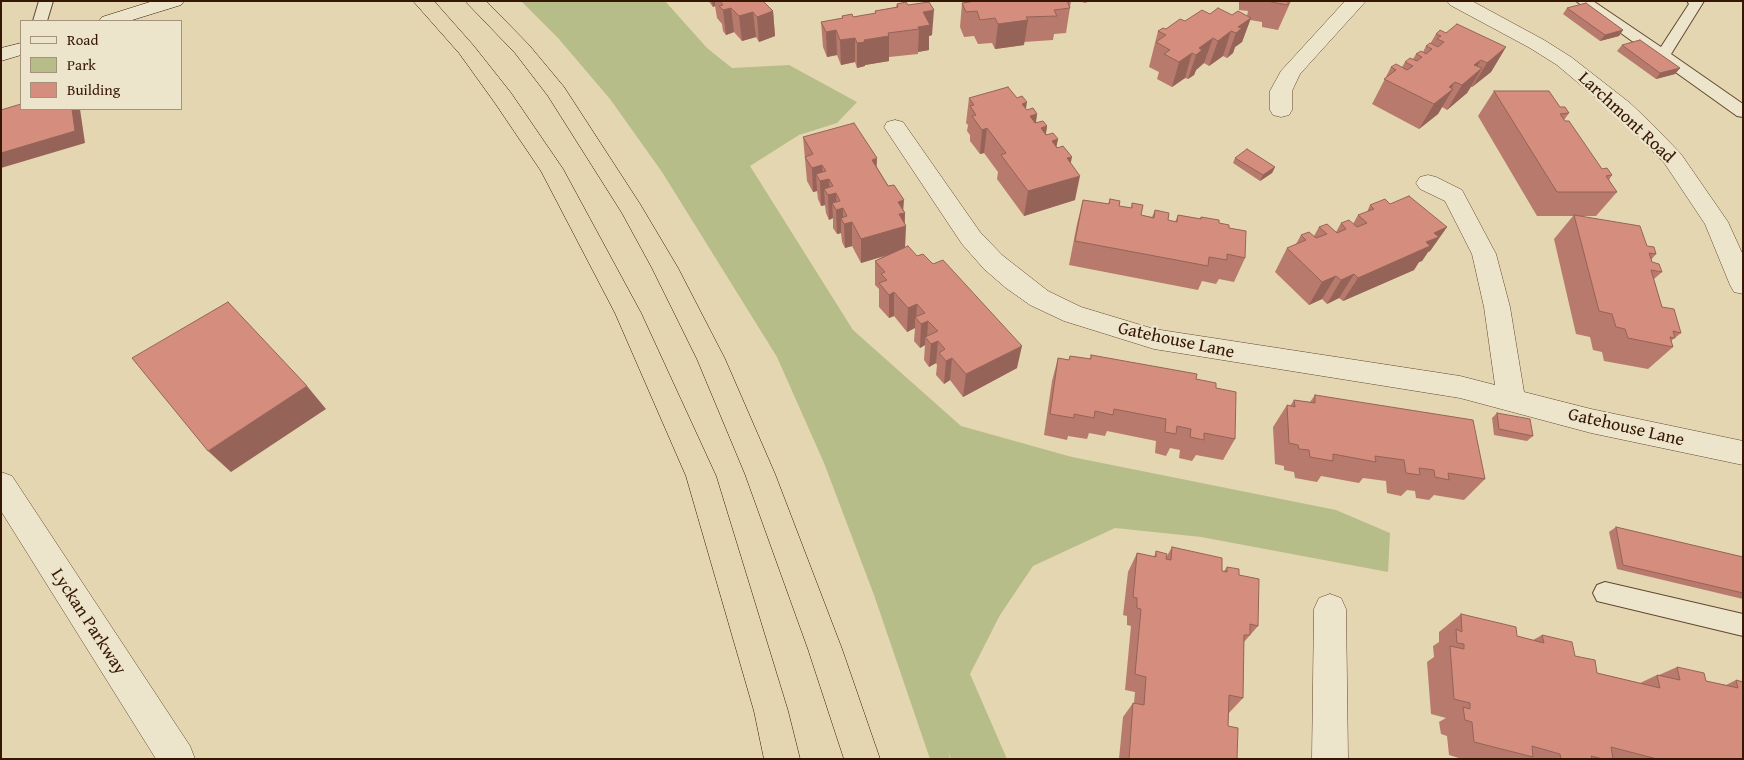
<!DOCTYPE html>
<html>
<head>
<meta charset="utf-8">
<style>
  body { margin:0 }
  #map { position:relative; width:1744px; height:760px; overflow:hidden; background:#e4d6b1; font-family:"Gentium Book Plus",serif }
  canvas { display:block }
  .frame { position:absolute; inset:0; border:2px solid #361704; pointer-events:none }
  .legend { position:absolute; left:20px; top:20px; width:162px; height:90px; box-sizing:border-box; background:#ede4cc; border:1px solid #a4927c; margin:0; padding:6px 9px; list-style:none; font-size:15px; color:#361704 }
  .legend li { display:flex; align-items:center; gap:10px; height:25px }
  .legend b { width:25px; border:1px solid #a4927c }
</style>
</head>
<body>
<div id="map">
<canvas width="1744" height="760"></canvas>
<div class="frame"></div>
<ul class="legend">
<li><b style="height:6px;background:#ede4cc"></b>Road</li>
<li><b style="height:14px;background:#b7bd89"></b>Park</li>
<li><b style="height:14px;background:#d58e7d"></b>Building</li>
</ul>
</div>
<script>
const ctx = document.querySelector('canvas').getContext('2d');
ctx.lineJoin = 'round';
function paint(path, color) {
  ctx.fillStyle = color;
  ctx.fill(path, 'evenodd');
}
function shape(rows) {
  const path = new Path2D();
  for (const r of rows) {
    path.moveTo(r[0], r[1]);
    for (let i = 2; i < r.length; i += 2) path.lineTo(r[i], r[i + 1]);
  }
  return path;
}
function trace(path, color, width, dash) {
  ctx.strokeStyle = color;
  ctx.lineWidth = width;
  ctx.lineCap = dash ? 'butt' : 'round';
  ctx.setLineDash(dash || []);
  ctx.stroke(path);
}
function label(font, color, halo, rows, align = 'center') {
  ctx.font = font + ' "Gentium Book Plus",serif';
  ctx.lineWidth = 4.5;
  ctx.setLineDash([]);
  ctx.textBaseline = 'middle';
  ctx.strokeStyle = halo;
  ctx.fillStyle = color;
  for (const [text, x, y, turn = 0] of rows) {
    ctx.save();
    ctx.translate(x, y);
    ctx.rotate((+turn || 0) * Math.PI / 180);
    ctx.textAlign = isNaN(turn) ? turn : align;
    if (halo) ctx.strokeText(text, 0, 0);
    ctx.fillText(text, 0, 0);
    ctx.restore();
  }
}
paint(shape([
  [521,1,665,1,707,48,732,68,789,65,857,102,837,123,799,135,750,166,853,330,961,426,1072,457,1336,510,1390,533,1388,572,1201,537,1115,528,1033,566,1000,615,970,674,1007,759,951,759,948,752,950,759,930,759,874,595,824,463,777,357,662,172,610,99,558,38]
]), '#b7bd89');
const service = shape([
  [39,1,53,1,47,21,33,21,39,1],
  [1576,1,1593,1,1661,47,1689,4,1687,1,1704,1,1671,54,1743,104,1743,117,1737,116,1576,1],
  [1605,582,1743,614,1743,636,1597,601,1593,593,1597,585,1605,582]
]);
const minor = shape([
  [1345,1,1366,1,1300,74,1292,91,1292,110,1289,115,1281,117,1273,115,1270,110,1270,91,1281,71,1345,1],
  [1447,1,1472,1,1544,40,1571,57,1630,103,1652,124,1681,154,1728,222,1743,255,1743,294,1734,292,1730,285,1705,224,1665,164,1636,134,1614,113,1557,65,1530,48,1450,5,1447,1],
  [895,120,903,122,980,232,1002,255,1048,291,1081,307,1154,329,1460,376,1495,385,1484,307,1472,254,1445,201,1420,189,1416,183,1420,177,1428,175,1436,177,1462,190,1496,254,1510,307,1524,392,1591,409,1743,441,1743,465,1591,433,1460,398,1154,349,1064,321,1030,305,1006,288,984,269,962,244,884,127,887,122,895,120],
  [1,472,12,476,190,746,195,759,156,759,1,511,1,472],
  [1330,594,1341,598,1346,609,1348,759,1312,759,1314,609,1319,598,1330,594]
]);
const secondary = shape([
  [153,1,184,1,181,5,129,21,99,21,102,17,153,1],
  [21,43,21,55,1,61,1,48,21,43]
]);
const motorway = shape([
  [413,1,434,1,473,45,511,93,563,169,641,313,716,476,788,711,800,759,764,759,754,711,686,476,615,313,541,171,495,103,459,53,413,1],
  [465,1,486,1,529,45,564,87,640,204,678,268,725,359,775,474,842,649,880,759,844,759,808,649,745,474,697,359,652,268,622,213,548,96,515,53,465,1]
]);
trace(service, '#62472f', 2);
trace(minor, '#62472f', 1);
trace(secondary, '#361704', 1);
trace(motorway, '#361704', 1);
paint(service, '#ede4cc');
paint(minor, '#ede4cc');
paint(secondary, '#ede4cc');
paint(motorway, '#e4d6b1');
paint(shape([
  [709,1,763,1,773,11,775,36,759,42,756,37,742,41,734,32,726,35,723,31,722,24,717,18,715,6,713,7,710,3],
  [976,1,1071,1,1066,33,1054,34,1053,40,1024,42,1024,45,995,49,992,43,978,44,974,36,964,37,960,27,962,3],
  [1077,1,1088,1,1086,3],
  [1239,1,1291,1,1278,30,1262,27,1262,22,1250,20,1242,42,1235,47,1233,53,1227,58,1223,56,1209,66,1204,63,1196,70,1194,75,1188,79,1185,78,1172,87,1157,79,1159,72,1149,67,1158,31,1166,29,1185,21,1210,14,1247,16,1248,11,1239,10],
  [897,4,908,5,932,35,929,36,929,50,918,52,918,54,889,57,889,61,865,65,865,66,857,68,855,62,841,65,837,55,827,57,823,47,821,22,842,19,842,16,853,17,875,14,875,11,896,7],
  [1567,8,1623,30,1619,36,1600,41,1563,14],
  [1446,33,1506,47,1491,72,1472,87,1471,87,1467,93,1447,110,1442,107,1438,114,1419,129,1372,104,1391,67,1402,67,1405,62,1413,59,1416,54,1423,52,1426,46,1430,44,1436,34],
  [1622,45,1680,68,1675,74,1656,79,1617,51],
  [1494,91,1560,107,1569,113,1564,120,1602,169,1612,175,1609,180,1617,192,1596,216,1581,216,1647,246,1656,254,1651,260,1652,262,1662,272,1654,279,1662,307,1681,333,1671,341,1673,347,1648,369,1604,361,1602,352,1593,350,1590,337,1576,334,1554,239,1573,216,1537,216,1478,116],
  [969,98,1026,109,1027,110,1037,114,1036,123,1047,126,1046,134,1058,139,1056,146,1071,163,1075,200,1024,216,997,179,998,172,984,153,980,154,970,141,970,135,967,131,968,125,966,123],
  [803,137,877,167,905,213,905,247,1017,368,963,397,950,380,944,384,936,375,937,365,936,363,929,367,924,360,925,345,920,348,914,341,915,328,907,332,894,316,889,318,879,307,879,289,875,285,875,261,886,255,861,263,852,246,845,248,842,242,841,233,837,234,833,228,833,218,829,220,826,213,825,205,821,206,818,199,817,191,813,192,807,181],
  [1235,158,1275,167,1272,173,1260,181,1233,163],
  [1110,199,1119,206,1131,208,1132,203,1141,215,1152,217,1155,210,1168,220,1175,222,1178,215,1200,219,1201,217,1219,223,1229,228,1245,258,1234,282,1219,279,1216,284,1202,281,1198,290,1069,265,1077,224,1083,200,1108,204],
  [1390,204,1447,227,1430,251,1428,252,1422,261,1419,262,1414,270,1343,301,1339,298,1327,304,1322,299,1309,305,1275,272,1287,248,1296,244,1301,235,1314,236,1319,227,1336,232,1341,223,1353,224,1358,215,1367,212,1370,205],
  [1091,355,1196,379,1216,388,1235,439,1223,460,1196,455,1192,461,1179,458,1180,450,1170,448,1166,456,1155,453,1156,441,1107,431,1105,436,1089,433,1087,439,1068,436,1067,440,1044,435,1052,381,1058,358,1069,360,1070,356,1090,359],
  [1315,395,1485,479,1464,500,1434,495,1429,500,1416,498,1415,491,1407,490,1401,496,1387,493,1386,481,1363,478,1359,483,1321,476,1317,482,1295,478,1294,472,1284,470,1284,466,1275,464,1273,427,1287,405,1290,406,1294,400,1310,402],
  [1497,413,1533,436,1527,441,1494,435,1492,418],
  [1616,527,1743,557,1743,599,1617,569,1609,532],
  [1172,547,1222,571,1224,571,1227,567,1239,575,1258,626,1244,642,1243,698,1229,713,1228,726,1237,759,1119,759,1123,717,1133,703,1134,703,1135,692,1125,690,1131,626,1127,625,1127,616,1123,615,1128,572,1137,553,1154,557,1156,551,1167,556],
  [1461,614,1517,636,1533,640,1542,635,1575,656,1597,673,1640,683,1657,675,1659,675,1677,667,1706,681,1726,685,1736,680,1743,682,1743,759,1462,759,1449,755,1447,736,1441,734,1439,722,1446,718,1431,714,1427,662,1434,657,1433,646,1439,642,1439,632]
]), '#b77a6c');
paint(shape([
  [712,1,715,1,715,6,713,7],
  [731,8,734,32,726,35,723,10],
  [934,10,932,35,929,36,929,50,918,52,919,29,918,27,923,12],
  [773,11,775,36,759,42,757,17],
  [753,12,756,37,742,41,739,16],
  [1251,18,1242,42,1235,47,1233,53,1227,58,1238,27],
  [1028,20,1024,45,995,49,998,24],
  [836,30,837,55,827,57,826,32],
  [1623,30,1619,36,1600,41,1605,35],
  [1231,31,1223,56,1209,66,1218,41],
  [889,36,889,61,865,65,865,66,857,68,857,43,864,40],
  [855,38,855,62,841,65,840,40],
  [1213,38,1204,63,1196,70,1194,75,1188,79,1196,55,1199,48],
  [1506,47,1491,72,1472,87,1487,63],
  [1192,53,1185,78,1172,87,1179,62],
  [1481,60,1469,79,1482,68,1467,93,1447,110,1474,65],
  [1680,68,1675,74,1656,79,1660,73],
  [1455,82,1450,91,1453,89,1438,114,1419,129,1434,104,1449,87],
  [1027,102,1023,127,1022,104],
  [72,109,80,109,85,143,1,168,1,153],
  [1037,114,1033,138,1030,116],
  [1047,126,1043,151,1041,128],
  [987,128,984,153,980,154,982,130],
  [1058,139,1053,164,1052,141],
  [1072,157,1067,180,1080,176,1075,200,1024,216,1028,191,1067,158],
  [877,158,876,183,872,160],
  [822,165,823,180,829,179,830,195,836,193,837,210,843,208,843,222,841,218,841,233,837,234,836,210,832,203,833,218,829,220,828,195,824,189,825,205,821,206,820,181,816,174,817,191,813,192,812,168],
  [1275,167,1272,173,1260,181,1263,175],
  [904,200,903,213,905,213,904,226,906,226,905,250,861,263,861,239,898,202],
  [852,222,852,246,845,248,844,224],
  [1447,227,1430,251,1428,252,1422,261,1419,262,1414,270,1343,301,1358,278,1434,233],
  [1354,274,1339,298,1327,304,1341,280],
  [1336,276,1322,299,1309,305,1322,282],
  [894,292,894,316,889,318,889,295],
  [917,304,916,319,915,317,915,328,907,332,908,308],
  [928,321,927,340,925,337,925,345,920,348,921,324],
  [938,341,936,363,929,367,931,344],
  [1022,346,1017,368,963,397,966,374],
  [952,358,950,380,944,384,946,361],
  [307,386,326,409,231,472,208,451]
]), '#956358');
const building = shape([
  [720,1,763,1,773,11,757,17,753,12,739,16,731,8,723,10,719,6,723,5,720,1],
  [976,1,1067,1,1070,8,1054,10,1057,16,1026,17,1028,20,998,24,995,18,980,20,977,11,966,12,962,3,976,1],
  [1271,1,1288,1,1288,5,1271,2,1271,1],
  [906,2,908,5,929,2,934,10,923,12,930,25,918,27,919,29,888,33,889,36,864,40,865,42,857,43,855,38,840,40,836,30,826,32,821,22,843,18,842,16,852,14,853,17,876,13,875,11,898,7,897,4,906,2],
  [1586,3,1623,30,1605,35,1567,8,1586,3],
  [1218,8,1232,15,1238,11,1251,18,1238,27,1242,28,1236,33,1231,31,1218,41,1213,38,1199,48,1202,50,1196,55,1192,53,1179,62,1164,54,1170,50,1156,42,1166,35,1158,31,1163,28,1166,29,1180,19,1185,21,1202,10,1210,14,1218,8],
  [1457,24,1506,47,1487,63,1481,60,1474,65,1482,68,1462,85,1455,82,1449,87,1453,89,1434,104,1384,79,1396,70,1391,67,1396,64,1407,70,1413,66,1405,62,1410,58,1417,61,1422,57,1416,54,1421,51,1426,54,1432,49,1426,46,1430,43,1438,47,1444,42,1437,39,1441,36,1436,34,1440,30,1446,33,1457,24],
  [1640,40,1680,68,1660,73,1622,45,1640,40],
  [1008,87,1017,98,1022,96,1027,102,1022,104,1027,110,1033,108,1037,114,1030,116,1035,123,1043,121,1047,126,1041,128,1046,135,1053,133,1058,139,1052,141,1057,148,1063,146,1072,157,1067,158,1080,176,1028,191,1001,155,1006,153,987,128,982,130,972,116,976,115,970,106,974,105,969,98,1008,87],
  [1494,91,1549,91,1560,107,1565,107,1569,113,1560,114,1565,121,1569,121,1602,169,1607,168,1612,175,1606,176,1617,192,1557,192,1494,91],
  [21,104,21,109,72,109,75,131,1,153,1,110,21,104],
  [854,123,877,158,872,160,888,186,894,185,904,200,898,202,905,213,899,214,906,226,861,239,852,222,844,224,841,218,847,216,843,208,836,210,832,203,840,201,836,193,828,195,824,189,833,186,829,179,820,181,816,174,826,171,822,165,812,168,805,157,813,154,803,137,854,123],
  [1247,149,1275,167,1263,175,1235,158,1247,149],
  [1409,196,1447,227,1434,233,1439,237,1426,242,1430,246,1358,278,1354,274,1341,280,1336,276,1322,282,1287,248,1306,240,1301,235,1309,232,1316,238,1327,234,1319,227,1327,224,1337,233,1346,229,1341,223,1349,220,1357,227,1367,223,1358,215,1374,209,1370,205,1385,199,1390,204,1409,196],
  [1110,199,1120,201,1119,206,1132,208,1132,203,1143,205,1141,215,1154,218,1155,210,1169,213,1168,220,1177,222,1178,215,1201,219,1201,217,1219,220,1219,223,1229,225,1229,228,1246,231,1245,258,1227,254,1227,260,1209,257,1208,266,1075,241,1083,200,1109,204,1110,199],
  [1574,215,1640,226,1647,246,1654,247,1656,254,1649,253,1652,262,1659,264,1662,272,1651,270,1662,307,1674,309,1681,333,1673,331,1675,338,1670,337,1673,347,1628,338,1625,329,1616,327,1612,314,1599,311,1574,215],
  [908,246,917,256,923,254,933,264,943,260,1022,346,966,374,952,358,946,361,939,353,945,349,938,341,931,344,925,337,938,331,928,321,921,324,915,317,925,313,917,304,908,308,894,292,889,295,879,283,887,280,881,274,885,272,875,261,908,246],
  [228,302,307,386,208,451,132,358,228,302],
  [1091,355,1197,374,1196,379,1216,383,1216,388,1236,392,1235,439,1204,433,1204,440,1190,437,1191,429,1177,426,1176,434,1165,432,1166,419,1114,409,1113,415,1095,411,1094,418,1074,414,1074,418,1050,414,1058,358,1069,360,1070,356,1091,359,1091,355],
  [1315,395,1473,420,1485,479,1448,473,1449,480,1435,477,1434,470,1419,468,1420,475,1406,473,1404,460,1375,456,1376,462,1333,454,1333,461,1310,457,1309,450,1299,449,1298,445,1289,443,1287,405,1295,407,1294,400,1315,403,1315,395],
  [1497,413,1530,419,1533,436,1499,429,1497,413],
  [1616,527,1743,557,1743,593,1623,565,1616,527],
  [1172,547,1222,558,1222,571,1227,572,1227,567,1239,569,1239,575,1259,579,1258,626,1250,624,1250,635,1244,635,1243,698,1229,695,1228,726,1238,728,1237,759,1129,759,1133,703,1144,705,1146,677,1135,674,1141,609,1137,608,1137,598,1133,597,1137,553,1156,557,1156,551,1167,554,1166,559,1171,560,1172,547],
  [1461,614,1516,627,1517,636,1544,643,1542,635,1572,642,1575,656,1595,660,1597,673,1660,688,1657,675,1680,680,1677,667,1704,673,1706,681,1738,688,1736,680,1743,682,1743,759,1657,759,1611,747,1613,759,1603,759,1591,756,1592,759,1561,759,1560,754,1532,746,1533,757,1474,742,1472,722,1465,720,1463,707,1470,709,1470,703,1454,699,1450,646,1464,649,1464,644,1457,643,1456,629,1462,632,1461,614]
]);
paint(building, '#d58e7d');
trace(building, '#956358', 1);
label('18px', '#361704', '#ede4cc', [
  ["Larchmont Road",1626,118,43],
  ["Gatehouse Lane",1176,341,12],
  ["Gatehouse Lane",1626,428,13],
  ["Lyckan Parkway",88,622,57]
]);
</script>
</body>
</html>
